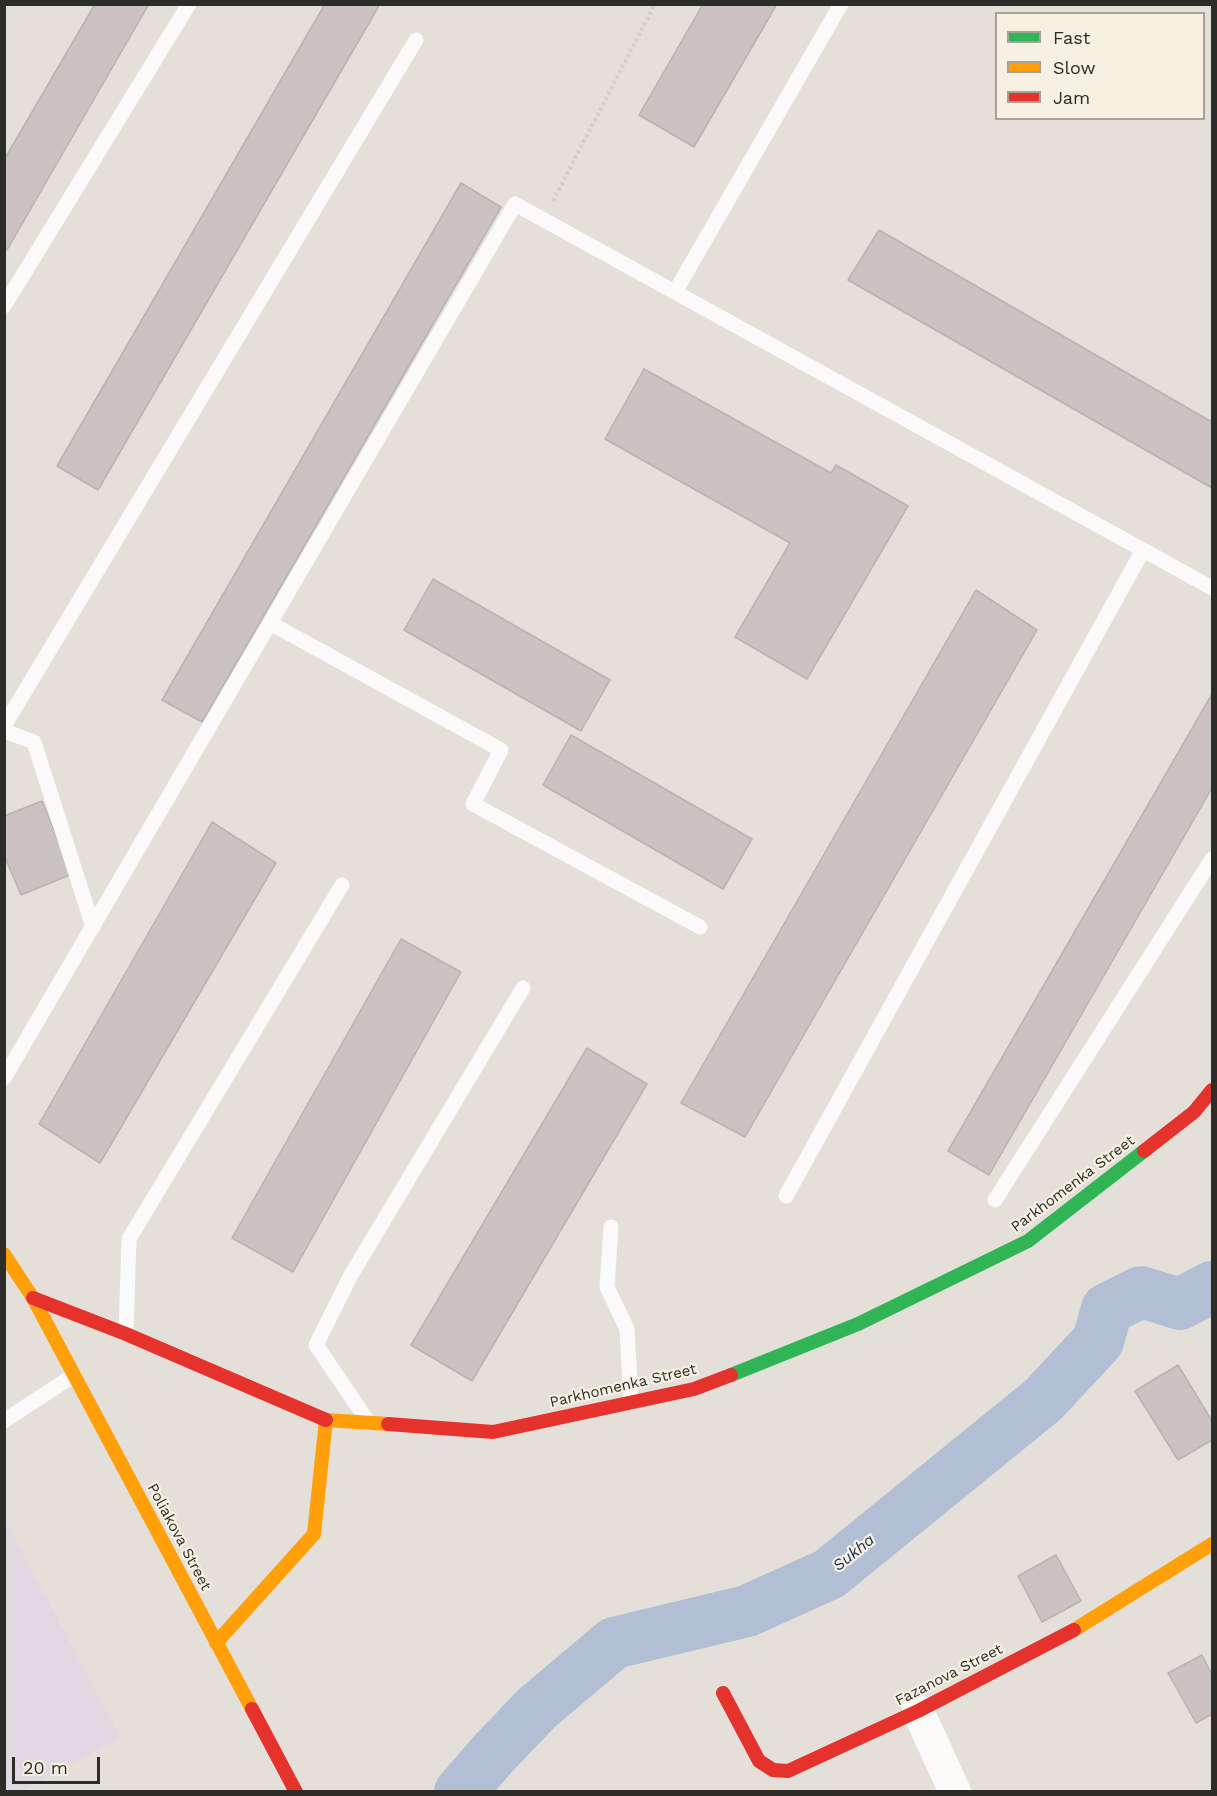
<!DOCTYPE html>
<html>
<head>
<meta charset="utf-8">
<style>
  body { margin:0 }
  #map { position:relative; width:1217px; height:1796px; overflow:hidden; background:#e4e0d9; font-family:"Work Sans",sans-serif }
  canvas { display:block }
  .frame { position:absolute; inset:0; border:6px solid #2e2c27; pointer-events:none }
  .legend { position:absolute; left:995px; top:12px; width:210px; height:108px; box-sizing:border-box; background:#f5f0e1; border:2px solid #a5a297; margin:0; padding:8px 10px; list-style:none; font-size:18px; color:#2e2c27 }
  .legend li { display:flex; align-items:center; gap:12px; height:30px }
  .legend b { width:30px; border:2px solid #a5a297 }
  .scale { position:absolute; left:12px; top:1757px; width:88px; height:27px; box-sizing:border-box; border:3px solid #2e2c27; border-top:0; padding-left:8px; font-size:18px; line-height:21px; white-space:nowrap; color:#2e2c27; -webkit-text-stroke:4px #f5f0e1; paint-order:stroke }
</style>
</head>
<body>
<div id="map">
<canvas width="1217" height="1796"></canvas>
<div class="frame"></div>
<ul class="legend">
<li><b style="height:8px;background:#30b455"></b>Fast</li>
<li><b style="height:8px;background:#ff9f0a"></b>Slow</li>
<li><b style="height:8px;background:#e5322d"></b>Jam</li>
</ul>
<div class="scale">20 m</div>
</div>
<script>
const ctx = document.querySelector('canvas').getContext('2d');
ctx.lineJoin = 'round';
function paint(path, color) {
  ctx.fillStyle = color;
  ctx.fill(path, 'evenodd');
}
function shape(rows) {
  const path = new Path2D();
  for (const r of rows) {
    path.moveTo(r[0], r[1]);
    for (let i = 2; i < r.length; i += 2) path.lineTo(r[i], r[i + 1]);
  }
  return path;
}
function trace(path, color, width, dash) {
  ctx.strokeStyle = color;
  ctx.lineWidth = width;
  ctx.lineCap = dash ? 'butt' : 'round';
  ctx.setLineDash(dash || []);
  ctx.stroke(path);
}
function label(font, color, halo, rows, align = 'center') {
  ctx.font = font + ' "Work Sans",sans-serif';
  ctx.lineWidth = 4.5;
  ctx.setLineDash([]);
  ctx.textBaseline = 'middle';
  ctx.strokeStyle = halo;
  ctx.fillStyle = color;
  for (const [text, x, y, turn = 0] of rows) {
    ctx.save();
    ctx.translate(x, y);
    ctx.rotate((+turn || 0) * Math.PI / 180);
    ctx.textAlign = isNaN(turn) ? turn : align;
    if (halo) ctx.strokeText(text, 0, 0);
    ctx.fillText(text, 0, 0);
    ctx.restore();
  }
}
paint(shape([
  [4,1518,121,1738,21,1791,5,1791]
]), '#e0d9e2');
trace(shape([
  [460,1792,493,1754,537,1708,614,1643,747,1611,829,1574,1043,1400,1098,1341,1107,1309,1141,1292,1180,1304,1212,1287]
]), '#b2bed3', 52);
const building = shape([
  [95,4,149,4,7,250,4,248,4,160,95,4],
  [325,4,380,4,98,490,57,466,325,4],
  [703,4,777,4,694,147,639,115,703,4],
  [461,183,501,207,202,722,162,700,461,183],
  [879,230,1212,422,1212,488,848,280,879,230],
  [644,369,831,473,836,465,908,506,807,679,735,637,790,543,605,439,644,369],
  [433,579,610,680,581,731,404,630,433,579],
  [976,590,1037,630,745,1137,681,1103,976,590],
  [1212,694,1212,788,989,1175,948,1151,1212,694],
  [571,735,752,839,723,889,543,785,571,735],
  [42,801,72,874,21,895,4,855,4,816,42,801],
  [212,822,276,863,100,1163,39,1124,212,822],
  [401,939,461,972,293,1272,232,1238,401,939],
  [587,1048,647,1084,472,1381,411,1345,587,1048],
  [1178,1365,1212,1421,1212,1440,1178,1460,1135,1391,1178,1365],
  [1056,1555,1081,1601,1042,1622,1018,1576,1056,1555],
  [1202,1655,1212,1675,1212,1714,1196,1723,1168,1673,1202,1655]
]);
paint(building, '#cbc2c2');
trace(building, '#b7b3b1', 1.5);
trace(shape([
  [553,201,655,4]
]), '#cfcecc', 4, [3, 3]);
trace(shape([
  [675,292,841,4],
  [4,306,189,4],
  [270,623,501,750,473,804,700,927],
  [4,726,416,40],
  [4,731,34,742,93,927],
  [4,1078,515,204,1212,588],
  [786,1196,1143,550],
  [995,1200,1212,859],
  [611,1227,607,1287,627,1329,631,1403],
  [126,1334,129,1239,342,885],
  [4,1421,74,1375],
  [369,1423,316,1345,351,1275,523,988]
]), '#fbfaf9', 15);
trace(shape([
  [918,1711,955,1792]
]), '#fbfaf9', 32);
trace(shape([
  [731,1375,858,1324,1028,1241,1144,1151]
]), '#30b455', 14);
trace(shape([
  [4,1254,33,1298,252,1709],
  [1074,1630,1212,1544],
  [216,1643,314,1534,326,1420,388,1424]
]), '#ff9f0a', 14);
trace(shape([
  [1144,1151,1194,1112,1212,1090],
  [33,1298,126,1334,326,1420],
  [388,1424,493,1432,694,1389,731,1375],
  [723,1693,759,1761,773,1770,788,1771,918,1711,1074,1630],
  [252,1709,296,1792]
]), '#e5322d', 14);
label('15px', '#2e2c27', '#f5f0e1', [
  ["Parkhomenka Street",1073,1184,-37],
  ["Parkhomenka Street",623,1386,-13],
  ["Poliakova Street",179,1537,62],
  ["Fazanova Street",949,1675,-27]
]);
label('italic 16px', '#182e59', '#f5f0e1', [
  ["Sukha",854,1553,-39]
]);
</script>
</body>
</html>
